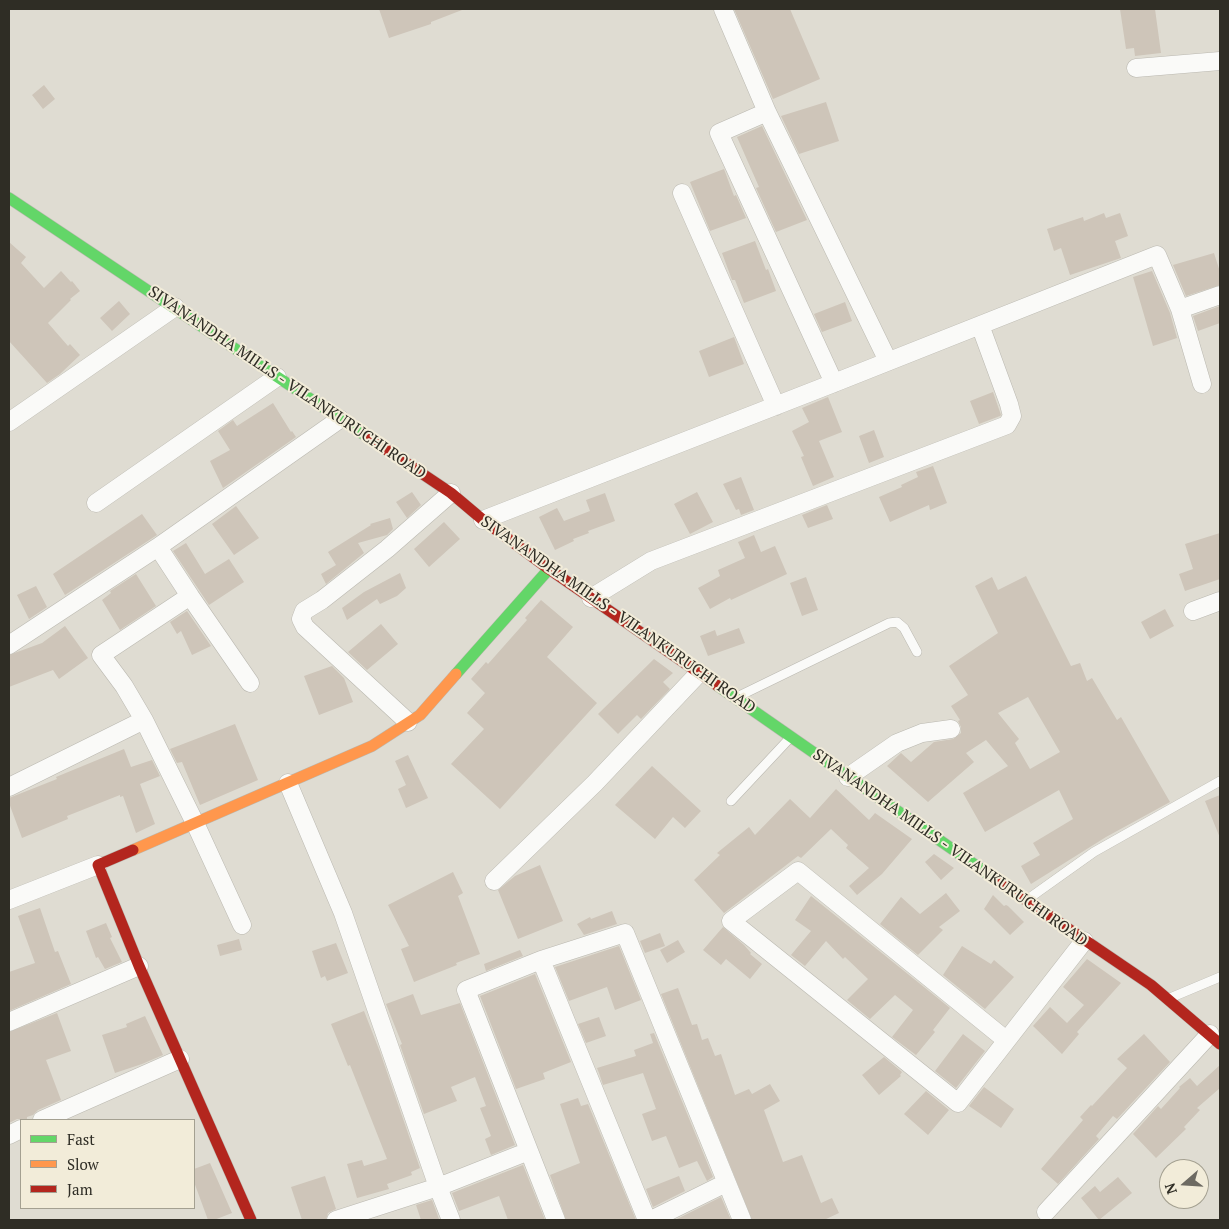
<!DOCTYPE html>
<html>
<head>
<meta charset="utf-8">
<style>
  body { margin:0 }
  #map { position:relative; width:1229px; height:1229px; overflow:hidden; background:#dfdcd2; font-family:"PT Serif",serif }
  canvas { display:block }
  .frame { position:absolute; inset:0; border:10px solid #2f2d25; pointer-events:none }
  .legend { position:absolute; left:20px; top:1119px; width:175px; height:90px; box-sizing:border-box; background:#f2ecd9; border:1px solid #a4a091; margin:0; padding:6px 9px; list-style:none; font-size:15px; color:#2f2d25 }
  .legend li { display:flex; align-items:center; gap:10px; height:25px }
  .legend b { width:25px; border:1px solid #a4a091 }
  .north { position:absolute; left:1159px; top:1159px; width:50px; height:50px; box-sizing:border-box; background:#f2ecd9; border:1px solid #a4a091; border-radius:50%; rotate:251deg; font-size:14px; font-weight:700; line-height:20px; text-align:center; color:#2f2d25 }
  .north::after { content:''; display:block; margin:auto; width:18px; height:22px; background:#6d6a62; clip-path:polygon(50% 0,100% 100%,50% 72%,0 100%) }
</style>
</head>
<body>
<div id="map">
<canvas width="1229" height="1229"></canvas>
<div class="frame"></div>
<ul class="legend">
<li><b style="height:6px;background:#63d668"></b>Fast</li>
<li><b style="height:6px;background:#ff974d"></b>Slow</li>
<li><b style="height:6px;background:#b3261e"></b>Jam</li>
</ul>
<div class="north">N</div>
</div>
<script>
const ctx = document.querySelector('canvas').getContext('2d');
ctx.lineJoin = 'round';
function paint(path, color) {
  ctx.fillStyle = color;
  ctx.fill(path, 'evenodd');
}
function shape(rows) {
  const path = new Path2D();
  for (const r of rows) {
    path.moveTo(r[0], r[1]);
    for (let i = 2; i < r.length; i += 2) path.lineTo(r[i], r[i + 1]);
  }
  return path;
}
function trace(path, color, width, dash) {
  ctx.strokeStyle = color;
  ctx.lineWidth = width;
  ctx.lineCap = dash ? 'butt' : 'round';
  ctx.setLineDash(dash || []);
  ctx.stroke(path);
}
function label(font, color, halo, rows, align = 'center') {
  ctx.font = font + ' "PT Serif",serif';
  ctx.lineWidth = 4;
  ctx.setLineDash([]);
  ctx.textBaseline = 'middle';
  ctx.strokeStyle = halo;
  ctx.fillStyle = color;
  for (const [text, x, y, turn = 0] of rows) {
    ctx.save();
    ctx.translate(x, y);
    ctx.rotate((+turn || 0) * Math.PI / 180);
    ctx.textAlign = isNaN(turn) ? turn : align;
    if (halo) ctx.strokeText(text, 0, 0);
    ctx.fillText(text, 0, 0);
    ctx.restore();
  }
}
paint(shape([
  [379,9,462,9,462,10,431,22,431,24,389,38],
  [734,9,790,9,820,79,773,99],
  [1120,9,1155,9,1161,53,1135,56,1134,48,1126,49],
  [44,85,55,99,43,109,32,95],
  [826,102,839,141,799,154,781,116],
  [762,126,807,220,776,232,756,188,759,187,737,137],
  [724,169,734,196,736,195,746,218,710,231,690,182],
  [1104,213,1106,218,1120,213,1128,236,1115,241,1121,258,1070,275,1061,248,1054,251,1047,229,1083,217,1084,221],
  [755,241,766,270,768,269,776,291,744,303,735,280,732,280,722,253],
  [9,242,26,257,21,263,44,288,61,271,71,282,72,281,80,291,70,299,71,300,48,323,68,346,70,344,80,355,60,374,47,383,9,341],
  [1214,253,1220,272,1220,285,1186,296,1173,265],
  [1152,271,1170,313,1177,338,1153,346,1133,277],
  [119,301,130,314,112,331,100,318],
  [845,302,852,321,822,332,814,314],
  [1220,306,1220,323,1198,331,1193,316],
  [734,337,744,364,709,377,699,351],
  [993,392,1001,415,1000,416,979,424,970,401],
  [828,397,842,432,819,441,834,477,813,486,801,457,804,456,792,431,809,422,802,408],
  [273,403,291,432,292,431,296,437,223,488,210,461,230,450,218,431,233,420,237,426],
  [874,430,884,457,869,463,859,436],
  [933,466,947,503,930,510,929,505,890,522,879,497,902,487,901,485,918,477,916,472],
  [741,477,754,510,741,515,739,509,736,510,723,484],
  [412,492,421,505,407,518,396,502],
  [697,492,713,522,690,534,674,504],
  [605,493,615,521,588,531,589,533,573,539,574,541,555,550,539,517,557,508,564,521,590,511,586,500],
  [827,505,833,519,808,528,802,515],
  [236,506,259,538,234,555,212,524],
  [142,514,157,535,65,595,53,574],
  [390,518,393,529,387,535,358,543,364,553,326,584,321,574,336,565,328,552,371,525,370,524],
  [444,522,460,539,429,567,414,549],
  [1220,533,1220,579,1185,591,1179,574,1193,569,1185,544],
  [754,535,761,552,775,546,787,574,731,600,730,598,710,609,698,588,720,576,718,570,745,558,738,542],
  [186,543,205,574,229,559,244,582,209,605,173,551],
  [400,573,406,588,397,596,380,604,377,599,347,620,342,608,364,592],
  [136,574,156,606,120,630,102,600,111,593,110,591],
  [1026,576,1071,666,1080,663,1087,681,1092,678,1117,720,1121,717,1170,802,1106,837,1031,884,1021,866,1040,855,1033,843,1073,819,1059,790,985,832,963,793,1008,766,986,740,966,753,974,762,928,802,887,766,901,753,911,762,934,742,953,739,961,733,961,727,958,721,960,720,951,706,968,695,949,666,998,633,975,586,992,577,998,590],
  [1028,697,1060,752,1030,769,1015,743,1019,739,998,713],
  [806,577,818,610,802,616,790,583],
  [36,586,47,607,29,619,17,595],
  [541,600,573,627,547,657,597,703,500,809,451,764,484,729,467,713,485,693,471,679,486,662,488,664,527,620,525,618],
  [1165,609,1174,626,1150,639,1141,622],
  [187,611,211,646,192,655,181,631,177,634,170,622],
  [381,624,398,644,367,670,348,652],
  [65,626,88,658,59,679,53,670,9,687,9,655,42,643],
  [739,628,745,643,708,656,700,636,715,630,717,636],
  [654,659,673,673,663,682,670,689,641,719,637,715,618,734,598,714],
  [332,666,344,678,353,702,319,715,304,676],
  [235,724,258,780,200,805,182,762,177,763,170,749],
  [124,749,131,767,152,760,160,776,140,784,155,824,136,833,123,796,120,797,120,795,67,816,68,819,22,838,9,803,9,798,57,779,56,777],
  [408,755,428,798,406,808,398,789,406,785,395,761],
  [652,766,701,811,685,828,673,817,655,839,615,805],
  [836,789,869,820,875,813,912,839,882,874,857,895,849,886,869,868,846,848,848,845,831,829,801,858,798,856,724,913,694,880,720,855,717,853,749,827,755,835,790,799,810,818],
  [1220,795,1220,838,1205,801],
  [934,854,954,868,941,880,925,862],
  [540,865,563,921,518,939,498,890,515,876],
  [453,872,463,893,458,896,480,954,456,963,457,965,414,982,401,949,409,946,388,905],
  [946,893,960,911,939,927,943,930,918,955,880,924,901,897,920,914],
  [993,895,1004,906,1006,905,1008,906,1024,922,1010,935,984,909],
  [811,896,950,1008,933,1030,935,1032,916,1055,892,1037,913,1010,895,995,870,1019,847,1000,868,979,845,957,843,959,826,941,805,966,791,955,811,931,795,920],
  [40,908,55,952,58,951,71,984,9,1011,9,972,35,963,18,916],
  [612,911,617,924,584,935,577,924,590,917,591,919],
  [106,923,112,937,110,938,122,962,105,969,98,957,96,958,86,931],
  [723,927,744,945,751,953,750,954,762,964,750,979,726,959,721,965,703,950],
  [660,933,665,946,645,953,640,941],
  [239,939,242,950,220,956,217,945],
  [678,940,685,952,667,963,660,950],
  [336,943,348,973,327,981,325,976,321,978,312,951],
  [619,946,641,1000,615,1010,607,987,569,1001,555,967],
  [962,946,991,964,994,960,1014,977,985,1009,943,975],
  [520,950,523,956,486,971,484,964],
  [1087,959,1121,983,1077,1032,1079,1034,1062,1054,1033,1026,1050,1007,1067,1023,1084,1005,1063,987],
  [535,974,571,1062,543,1073,545,1079,516,1089,480,996],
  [678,988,692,1025,697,1024,702,1040,708,1038,715,1056,721,1054,735,1095,749,1089,752,1094,770,1084,780,1101,764,1110,783,1162,802,1155,821,1203,832,1198,839,1213,824,1220,752,1220,661,994],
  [413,994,421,1015,460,1003,515,1145,491,1155,485,1139,491,1136,480,1108,486,1106,475,1077,451,1087,457,1101,424,1114,400,1045,402,1044,386,1004],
  [364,1011,380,1052,420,1168,411,1172,412,1175,387,1184,389,1189,357,1198,347,1164,362,1160,364,1166,387,1159,350,1065,348,1066,331,1024],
  [57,1013,71,1051,46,1060,61,1100,38,1110,33,1115,27,1117,27,1119,17,1119,9,1123,9,1032],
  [145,1016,163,1055,142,1064,115,1073,102,1035,127,1027,126,1024],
  [599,1017,606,1036,586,1043,578,1024],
  [654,1033,713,1177,707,1181,697,1161,679,1168,666,1136,652,1141,642,1114,656,1109,643,1073,603,1085,599,1073,597,1068,636,1056,634,1050,653,1043,650,1034],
  [963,1034,985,1051,956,1088,935,1071],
  [1144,1034,1170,1062,1117,1119,1113,1116,1096,1136,1099,1139,1058,1184,1041,1169,1083,1120,1080,1117,1091,1105,1092,1106,1127,1068,1117,1059],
  [884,1057,902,1072,900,1075,901,1076,879,1095,862,1075],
  [1220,1065,1220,1088,1197,1108,1200,1110,1184,1127,1186,1129,1156,1158,1133,1134,1158,1106,1161,1109,1180,1088,1179,1087,1190,1078,1197,1086],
  [984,1087,1014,1109,1001,1128,969,1106],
  [926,1091,949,1110,928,1135,904,1114],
  [578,1098,581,1106,588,1104,636,1220,566,1220,550,1175,580,1163,560,1104],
  [210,1163,232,1213,214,1220,208,1220,194,1182,194,1169],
  [523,1165,545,1220,508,1220,499,1196,459,1211,452,1193],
  [325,1176,336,1209,328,1213,326,1220,302,1220,291,1187],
  [679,1176,685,1191,653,1207,646,1189],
  [1118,1177,1132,1193,1099,1220,1081,1198,1095,1186,1100,1192],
  [721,1197,731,1220,675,1220],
  [432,1200,439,1219,421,1220,416,1205]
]), '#cec5b9');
const lane = shape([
  [737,697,889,623,897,622,904,628,917,652],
  [731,801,789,739],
  [1028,899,1094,852,1220,781],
  [1170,998,1220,977]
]);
const street = shape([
  [723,9,767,112,888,361],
  [1136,68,1220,61],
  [767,112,719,133,834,383],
  [682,193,776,406],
  [1180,309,1202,384],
  [9,422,175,307],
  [96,503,277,377],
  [483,520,834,383,1157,255,1180,309,1220,295],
  [190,596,250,683],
  [591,598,651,561,1007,425,1012,416,1009,404,980,325],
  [1193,611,1220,601],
  [9,645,158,547],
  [408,722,305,627,301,619,304,611,322,600,387,549,451,493],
  [848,777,897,743,922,733,951,729],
  [288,783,343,913,438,1187,529,1151],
  [9,787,144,720],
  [494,881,595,783,699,673],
  [9,900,98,865],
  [242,925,195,823,144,720,124,686,101,655,190,596,158,547,340,419],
  [541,960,466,990,556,1220],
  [9,1022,139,966],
  [1006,1040,798,871,731,921,958,1103,1084,941],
  [42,1120,180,1059],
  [9,1135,21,1129],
  [1046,1212,1210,1034],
  [336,1220,438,1187,451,1220],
  [647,1220,541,960,625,933,742,1220],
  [651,1220,726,1183]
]);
const fast = shape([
  [9,198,369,438],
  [456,674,549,569],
  [718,686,1001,883]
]);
const slow = shape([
  [133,850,372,746,420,715,456,674]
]);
const jam = shape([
  [369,438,451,493,483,520,549,569,718,686],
  [133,850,98,865,139,966,251,1220],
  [1001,883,1151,985,1220,1044]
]);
trace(lane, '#bab8b0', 10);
trace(street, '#bab8b0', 19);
trace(fast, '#bab8b0', 12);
trace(slow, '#bab8b0', 12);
trace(jam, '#bab8b0', 12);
trace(lane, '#fafaf8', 9);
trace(street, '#fafaf8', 18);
trace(fast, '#63d668', 11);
trace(slow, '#ff974d', 11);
trace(jam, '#b3261e', 11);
label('16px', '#2f2d25', '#f2ecd9', [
  ["SIVANANDHA MILLS - VILANKURUCHI ROAD",287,383,34],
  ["SIVANANDHA MILLS - VILANKURUCHI ROAD",618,615,35],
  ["SIVANANDHA MILLS - VILANKURUCHI ROAD",950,848,35]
]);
</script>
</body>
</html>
